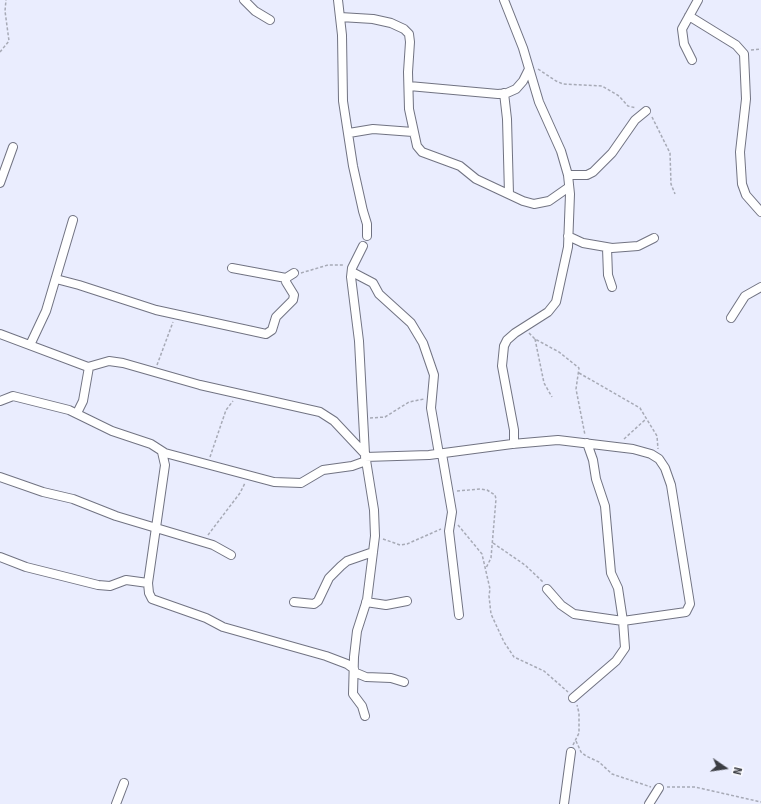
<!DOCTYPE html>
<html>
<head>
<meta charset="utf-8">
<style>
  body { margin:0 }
  #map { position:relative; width:761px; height:804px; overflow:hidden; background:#eaedfe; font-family:Signika,sans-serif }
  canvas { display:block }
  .north { position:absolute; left:705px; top:748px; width:40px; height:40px; -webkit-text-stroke:3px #fbfbff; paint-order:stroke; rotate:103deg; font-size:11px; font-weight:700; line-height:16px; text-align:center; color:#3b3d43 }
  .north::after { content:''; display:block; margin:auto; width:14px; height:18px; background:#3b3d43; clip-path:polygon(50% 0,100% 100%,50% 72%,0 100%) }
</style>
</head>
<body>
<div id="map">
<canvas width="761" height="804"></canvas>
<div class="north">N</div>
</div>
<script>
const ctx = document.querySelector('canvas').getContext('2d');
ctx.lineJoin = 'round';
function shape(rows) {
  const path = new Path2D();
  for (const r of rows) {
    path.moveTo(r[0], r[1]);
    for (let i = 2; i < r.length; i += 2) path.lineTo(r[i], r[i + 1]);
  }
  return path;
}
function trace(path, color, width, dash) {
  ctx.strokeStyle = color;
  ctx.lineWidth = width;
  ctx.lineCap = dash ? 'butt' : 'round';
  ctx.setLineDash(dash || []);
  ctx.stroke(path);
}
const minor = shape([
  [244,0,255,11,270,20],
  [338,0,342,35,343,101,353,166,363,211,367,224,367,236],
  [504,0,523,48,539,102,561,151,568,175,570,194,568,247,556,302,548,312,515,333,507,340,504,346,502,366,514,430,514,444],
  [689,16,736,45,744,54,746,99,740,152,742,184,746,195,761,212],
  [340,17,373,19,391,23,404,29,409,34,410,42,408,72,409,109,417,146,422,152,460,166,476,179,523,201,534,204,549,201,569,187],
  [692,60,684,44,682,29,698,0],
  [409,86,498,94,507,93,516,89,523,81,529,69],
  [504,93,507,119,509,194],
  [349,133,373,129,413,132],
  [568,175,587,175,593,172,612,153,635,120,646,111],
  [0,183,13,147],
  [568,236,583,243,612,248,638,246,654,238],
  [363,246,352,268,351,277,359,341,365,454,374,510,375,536,367,600,357,631,354,657,353,694,362,706,365,716],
  [607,248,608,275,612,287],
  [232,268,286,278],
  [352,272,373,283,379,294,411,323,423,343,434,375,431,408,439,454],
  [56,279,79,285,156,310,266,334,272,330,276,317,293,300,294,295,286,282,286,278,294,273],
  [731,318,745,296,761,287],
  [0,334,88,367,109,361,123,363,200,385,320,412,334,421,365,454],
  [30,345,46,311,73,220],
  [0,401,13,396,69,410,112,431,151,444,165,453,274,482,301,483,323,470,352,466,366,461],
  [77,413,83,401,89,367],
  [162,452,165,465,148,583,149,593,152,599,206,618,223,627,326,656,347,664,354,669],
  [442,454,452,512,449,531,459,615],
  [365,457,429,455,512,444,558,440,633,449,651,454,659,459,665,468,671,485,690,604,686,612,623,621],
  [0,477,43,492,73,499,116,516,213,545,231,555],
  [0,557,26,567,98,585,110,586,126,580,148,583],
  [547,589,561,605,574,614,623,621],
  [294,602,314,604,318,601,329,578,341,566,347,561,373,552],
  [366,602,386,605,407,601],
  [354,672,366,677,391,678,404,682],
  [573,698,616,661,625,648,623,621,618,588,611,573,605,506,596,479,593,460,587,443],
  [116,804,124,783],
  [564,804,571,752],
  [649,804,659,788]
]);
trace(minor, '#717382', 10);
trace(shape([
  [751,50,761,49],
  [0,52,9,41,5,11,6,0],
  [538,69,556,81,563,84,602,86,619,96,628,106,636,108],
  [652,117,670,153,671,184,675,194],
  [301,273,328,265,344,265],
  [529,333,535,339,559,352,579,368,576,389,585,435],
  [535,339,544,383,552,397],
  [157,365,173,322],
  [579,373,640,408,657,436,658,449],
  [370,418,385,417,409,402,424,399],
  [624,439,646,419],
  [210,457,226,410,233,401],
  [457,491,480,489,487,490,495,495,496,499,491,558,486,568],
  [458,525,482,554,490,589,489,596,491,614,504,642,514,657,544,671,568,692],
  [208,535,240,493,245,483],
  [383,539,400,545,407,544,441,529],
  [493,543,525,565,543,582],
  [576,741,581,752,586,756,599,762,612,774,651,787],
  [573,745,579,733,579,713,577,705],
  [667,787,695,787,761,802]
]), '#a7aab6', 1.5, [3, 2]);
trace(minor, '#fff', 8);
</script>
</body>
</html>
